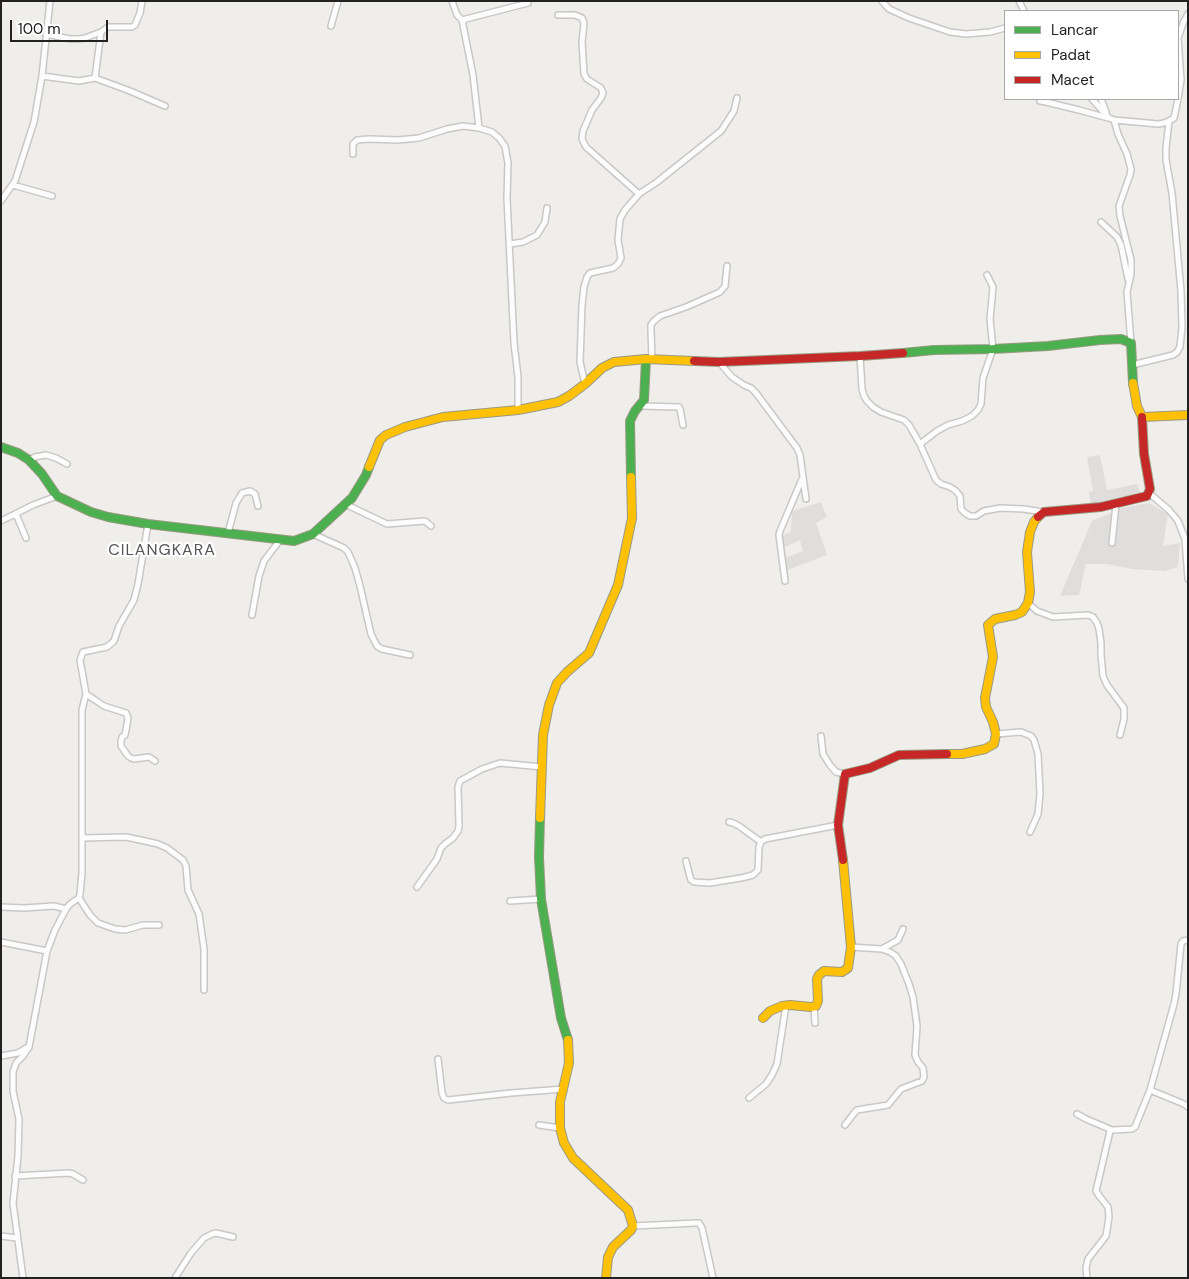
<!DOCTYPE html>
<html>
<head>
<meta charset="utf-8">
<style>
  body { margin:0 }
  #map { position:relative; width:1189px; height:1279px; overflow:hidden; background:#f0eeeb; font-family:"DM Sans",sans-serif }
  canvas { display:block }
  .frame { position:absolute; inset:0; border:2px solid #222; pointer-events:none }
  .legend { position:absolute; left:1004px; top:10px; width:175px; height:90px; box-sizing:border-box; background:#fff; border:1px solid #a7a7a7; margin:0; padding:6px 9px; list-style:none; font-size:15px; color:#222 }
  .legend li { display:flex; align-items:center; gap:10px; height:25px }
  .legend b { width:25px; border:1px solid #a7a7a7 }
  .scale { position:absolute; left:10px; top:20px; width:98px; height:22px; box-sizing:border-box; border:2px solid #222; border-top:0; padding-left:6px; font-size:15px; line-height:18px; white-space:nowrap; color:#222; -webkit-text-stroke:4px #fff; paint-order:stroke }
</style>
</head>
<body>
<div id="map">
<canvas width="1189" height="1279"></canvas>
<div class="frame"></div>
<ul class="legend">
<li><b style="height:6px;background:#4caf50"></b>Lancar</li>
<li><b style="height:6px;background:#ffc107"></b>Padat</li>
<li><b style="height:6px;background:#c62828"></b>Macet</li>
</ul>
<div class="scale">100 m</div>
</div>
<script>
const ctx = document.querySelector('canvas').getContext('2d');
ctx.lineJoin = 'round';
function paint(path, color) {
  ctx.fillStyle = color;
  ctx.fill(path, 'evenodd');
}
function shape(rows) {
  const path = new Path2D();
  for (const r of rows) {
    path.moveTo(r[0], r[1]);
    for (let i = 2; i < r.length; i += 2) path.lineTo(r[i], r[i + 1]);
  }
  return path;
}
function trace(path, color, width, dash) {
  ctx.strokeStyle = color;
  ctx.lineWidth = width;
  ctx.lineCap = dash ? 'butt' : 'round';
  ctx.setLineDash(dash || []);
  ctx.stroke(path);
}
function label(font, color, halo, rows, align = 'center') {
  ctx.font = font + ' "DM Sans",sans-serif';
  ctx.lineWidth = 4.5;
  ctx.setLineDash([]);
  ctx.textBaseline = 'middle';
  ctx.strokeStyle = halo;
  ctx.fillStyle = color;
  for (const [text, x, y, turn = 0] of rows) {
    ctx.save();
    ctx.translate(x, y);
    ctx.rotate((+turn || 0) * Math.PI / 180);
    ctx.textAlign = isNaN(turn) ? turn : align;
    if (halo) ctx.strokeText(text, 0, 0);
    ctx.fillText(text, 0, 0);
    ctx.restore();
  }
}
paint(shape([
  [1100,455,1107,490,1137,484,1141,494,1091,506,1089,492,1093,491,1087,457],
  [821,502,827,517,816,523,827,555,787,570,785,558,803,551,800,540,783,548,781,536,791,532,792,511],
  [1149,503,1168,514,1163,546,1180,543,1178,567,1165,571,1132,569,1107,564,1086,564,1079,595,1060,596,1092,521,1122,508]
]), '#dfdedc');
const street = shape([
  [452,1,457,15,462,20,473,75,479,128],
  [882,1,889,9,909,18,950,32,966,34,990,32,1005,28],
  [1019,1,1024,11],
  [558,15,575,15,582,18,584,23,582,42,584,74,587,79,601,88,603,93,601,98,592,110,583,131,582,139,586,147,639,194,625,210,620,219,618,240,621,258,618,264,613,268,590,273,587,277,584,287,582,305,580,362,585,384],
  [462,20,528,3],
  [331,26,338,1],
  [46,34,70,39,78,39,85,38,101,32],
  [42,76,79,81,95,78,130,91,165,106],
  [95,78,101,32,108,27,132,27,135,25,140,13,142,1],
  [1178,98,1181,80,1178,38,1184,21,1188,14],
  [1092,99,1109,118,1114,120,1118,134,1127,154,1131,169,1130,175,1119,206,1120,216,1131,260,1131,274,1127,292,1131,343],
  [1101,99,1106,112],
  [1040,101,1046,102,1079,110,1108,118],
  [1114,120,1158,124,1164,123,1169,121,1174,118,1178,99],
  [353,154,353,144,357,140,369,139,398,140,419,138,447,129,463,126,479,128,492,132,499,138,505,146,508,163,507,198,514,343,518,377,518,410],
  [13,185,52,196],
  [639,194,657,182,721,131,734,111,737,98],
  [1,201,15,181,34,122,42,76,50,1],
  [1101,222,1117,237,1121,245,1128,279],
  [510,244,523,242,537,235,545,222,547,208],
  [860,356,862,389,864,396,867,401,873,407,881,412,904,420,909,425,920,444,936,480,941,484,950,487,956,491,960,496,961,509,965,513,970,516,976,516,984,511,1000,508,1024,509,1043,512],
  [652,360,651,330,651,325,654,321,660,316,686,307,720,292,725,286,727,266],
  [719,362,732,377,744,385,751,388,756,393,797,448,800,455,806,499],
  [1132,365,1173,355,1177,352,1180,347,1182,327,1181,291,1172,193,1166,160,1166,148,1169,121],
  [641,406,679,407,680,409,683,425],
  [920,444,937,431,948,425,962,421,972,416,978,410,981,404,983,378,993,349,990,319,993,287,987,275],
  [29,460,35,457,46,455,56,458,67,464],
  [1149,493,1169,510,1178,521,1185,539,1188,579],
  [345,504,387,524,425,521,431,526],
  [16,514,26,538],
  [1,521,33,505,57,496],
  [228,533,236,503,242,493,250,491,255,494,258,506],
  [313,534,344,548,348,552,355,568,360,586,368,621,371,634,377,646,382,649,410,655],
  [1112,543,1116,504],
  [785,581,779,535,780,531,802,479],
  [1028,603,1037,611,1053,617,1088,615,1093,617,1097,623,1099,629,1101,643,1101,654,1103,676,1107,685,1124,708,1124,719,1120,735],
  [252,615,259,576,264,561,280,540],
  [86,694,104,706,126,713,128,718,126,730,125,735,122,737,121,741,121,746,128,756,131,758,134,759,149,757,155,761],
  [996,734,1021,732,1031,736,1034,740,1038,754,1040,794,1038,814,1030,832],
  [821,736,823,754,830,765,836,772,845,774],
  [729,822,733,823,739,826,761,842],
  [82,838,126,837,145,841,158,844,167,848,183,860,186,866,188,890,199,914,204,949,204,990],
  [686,861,690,877,691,880,694,882,710,883,741,878,753,875,758,870,759,847,761,842,765,839,838,825],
  [417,887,437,859,441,848,445,844,453,838,458,831,459,826,458,787,460,781,482,769,500,763,542,767],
  [79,898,90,915,98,923,115,929,125,930,143,925,159,925],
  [510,901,541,899],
  [1,907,24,908,54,906,66,909],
  [1,942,47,951],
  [882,949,898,940,903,929],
  [814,1007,815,1023],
  [1,1056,18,1053,28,1047],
  [438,1059,442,1093,444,1098,448,1100,511,1093,564,1089],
  [1150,1090,1184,1104,1188,1107],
  [749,1098,766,1084,772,1075,777,1064,786,1005],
  [1077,1114,1086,1119,1112,1130],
  [539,1125,560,1128],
  [845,1125,855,1112,857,1110,888,1105,901,1089,922,1081,924,1077,923,1068,918,1062,915,1055,917,1026,913,997,909,984,901,964,896,956,890,952,882,949,851,947],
  [15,1176,69,1173,73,1174,83,1180],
  [633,1226,696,1223,699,1223,702,1228,713,1278],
  [1,1236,17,1238],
  [23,1278,13,1203,18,1156,19,1119,13,1091,13,1072,16,1063,23,1056,29,1047,47,951,55,930,66,909,70,904,79,898,80,894,82,873,82,710,86,694,80,660,83,652,107,647,114,641,119,626,134,600,138,584,148,524],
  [175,1278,191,1253,204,1238,212,1234,216,1233,233,1237],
  [1087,1278,1086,1268,1088,1259,1106,1236,1109,1217,1108,1207,1100,1197,1096,1191,1110,1131,1112,1130,1132,1129,1135,1127,1150,1090,1174,1004,1176,994,1181,944,1183,941,1188,940]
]);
const fast = shape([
  [903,353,934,350,993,349,1048,346,1100,340,1121,339,1131,343,1133,383],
  [1,447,18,453,29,460,42,474,57,496,91,512,108,517,148,524,294,541,313,534,352,498,366,475,369,467],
  [631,477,630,421,635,411,644,400,646,359],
  [540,818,539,857,541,899,561,1018,568,1040]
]);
const slow = shape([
  [1133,383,1137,406,1142,417,1188,415],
  [369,467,380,440,386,435,405,427,443,417,518,410,558,402,569,396,585,384,602,368,614,362,646,359,694,361],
  [947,754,962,754,985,749,994,744,996,734,993,722,986,707,985,698,993,657,988,625,995,619,1015,615,1022,612,1028,603,1030,592,1027,552,1030,532,1034,522,1038,517],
  [540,818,543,735,549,705,557,683,567,672,589,653,618,585,632,518,631,477],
  [763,1018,770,1011,782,1006,790,1005,811,1007,816,1006,818,1001,817,979,819,975,824,971,842,972,848,968,851,947,843,860],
  [568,1040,569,1063,560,1102,560,1128,564,1143,573,1158,628,1210,633,1226,631,1230,613,1247,608,1257,606,1278]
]);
const jam = shape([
  [694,361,719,362,860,356,903,353],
  [1038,517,1044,512,1101,507,1147,496,1150,489,1144,454,1142,417],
  [843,860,838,825,845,774,870,768,899,755,947,754]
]);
trace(street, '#c9c8c7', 8);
trace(fast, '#999a82', 10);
trace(slow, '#999a82', 10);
trace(jam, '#999a82', 10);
trace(street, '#fdfcfc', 5);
trace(fast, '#4caf50', 8);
trace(slow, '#ffc107', 8);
trace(jam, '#c62828', 8);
ctx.letterSpacing = '1px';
label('16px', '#555', '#fff', [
  ["CILANGKARA",162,551]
]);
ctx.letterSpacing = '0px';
</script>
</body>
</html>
